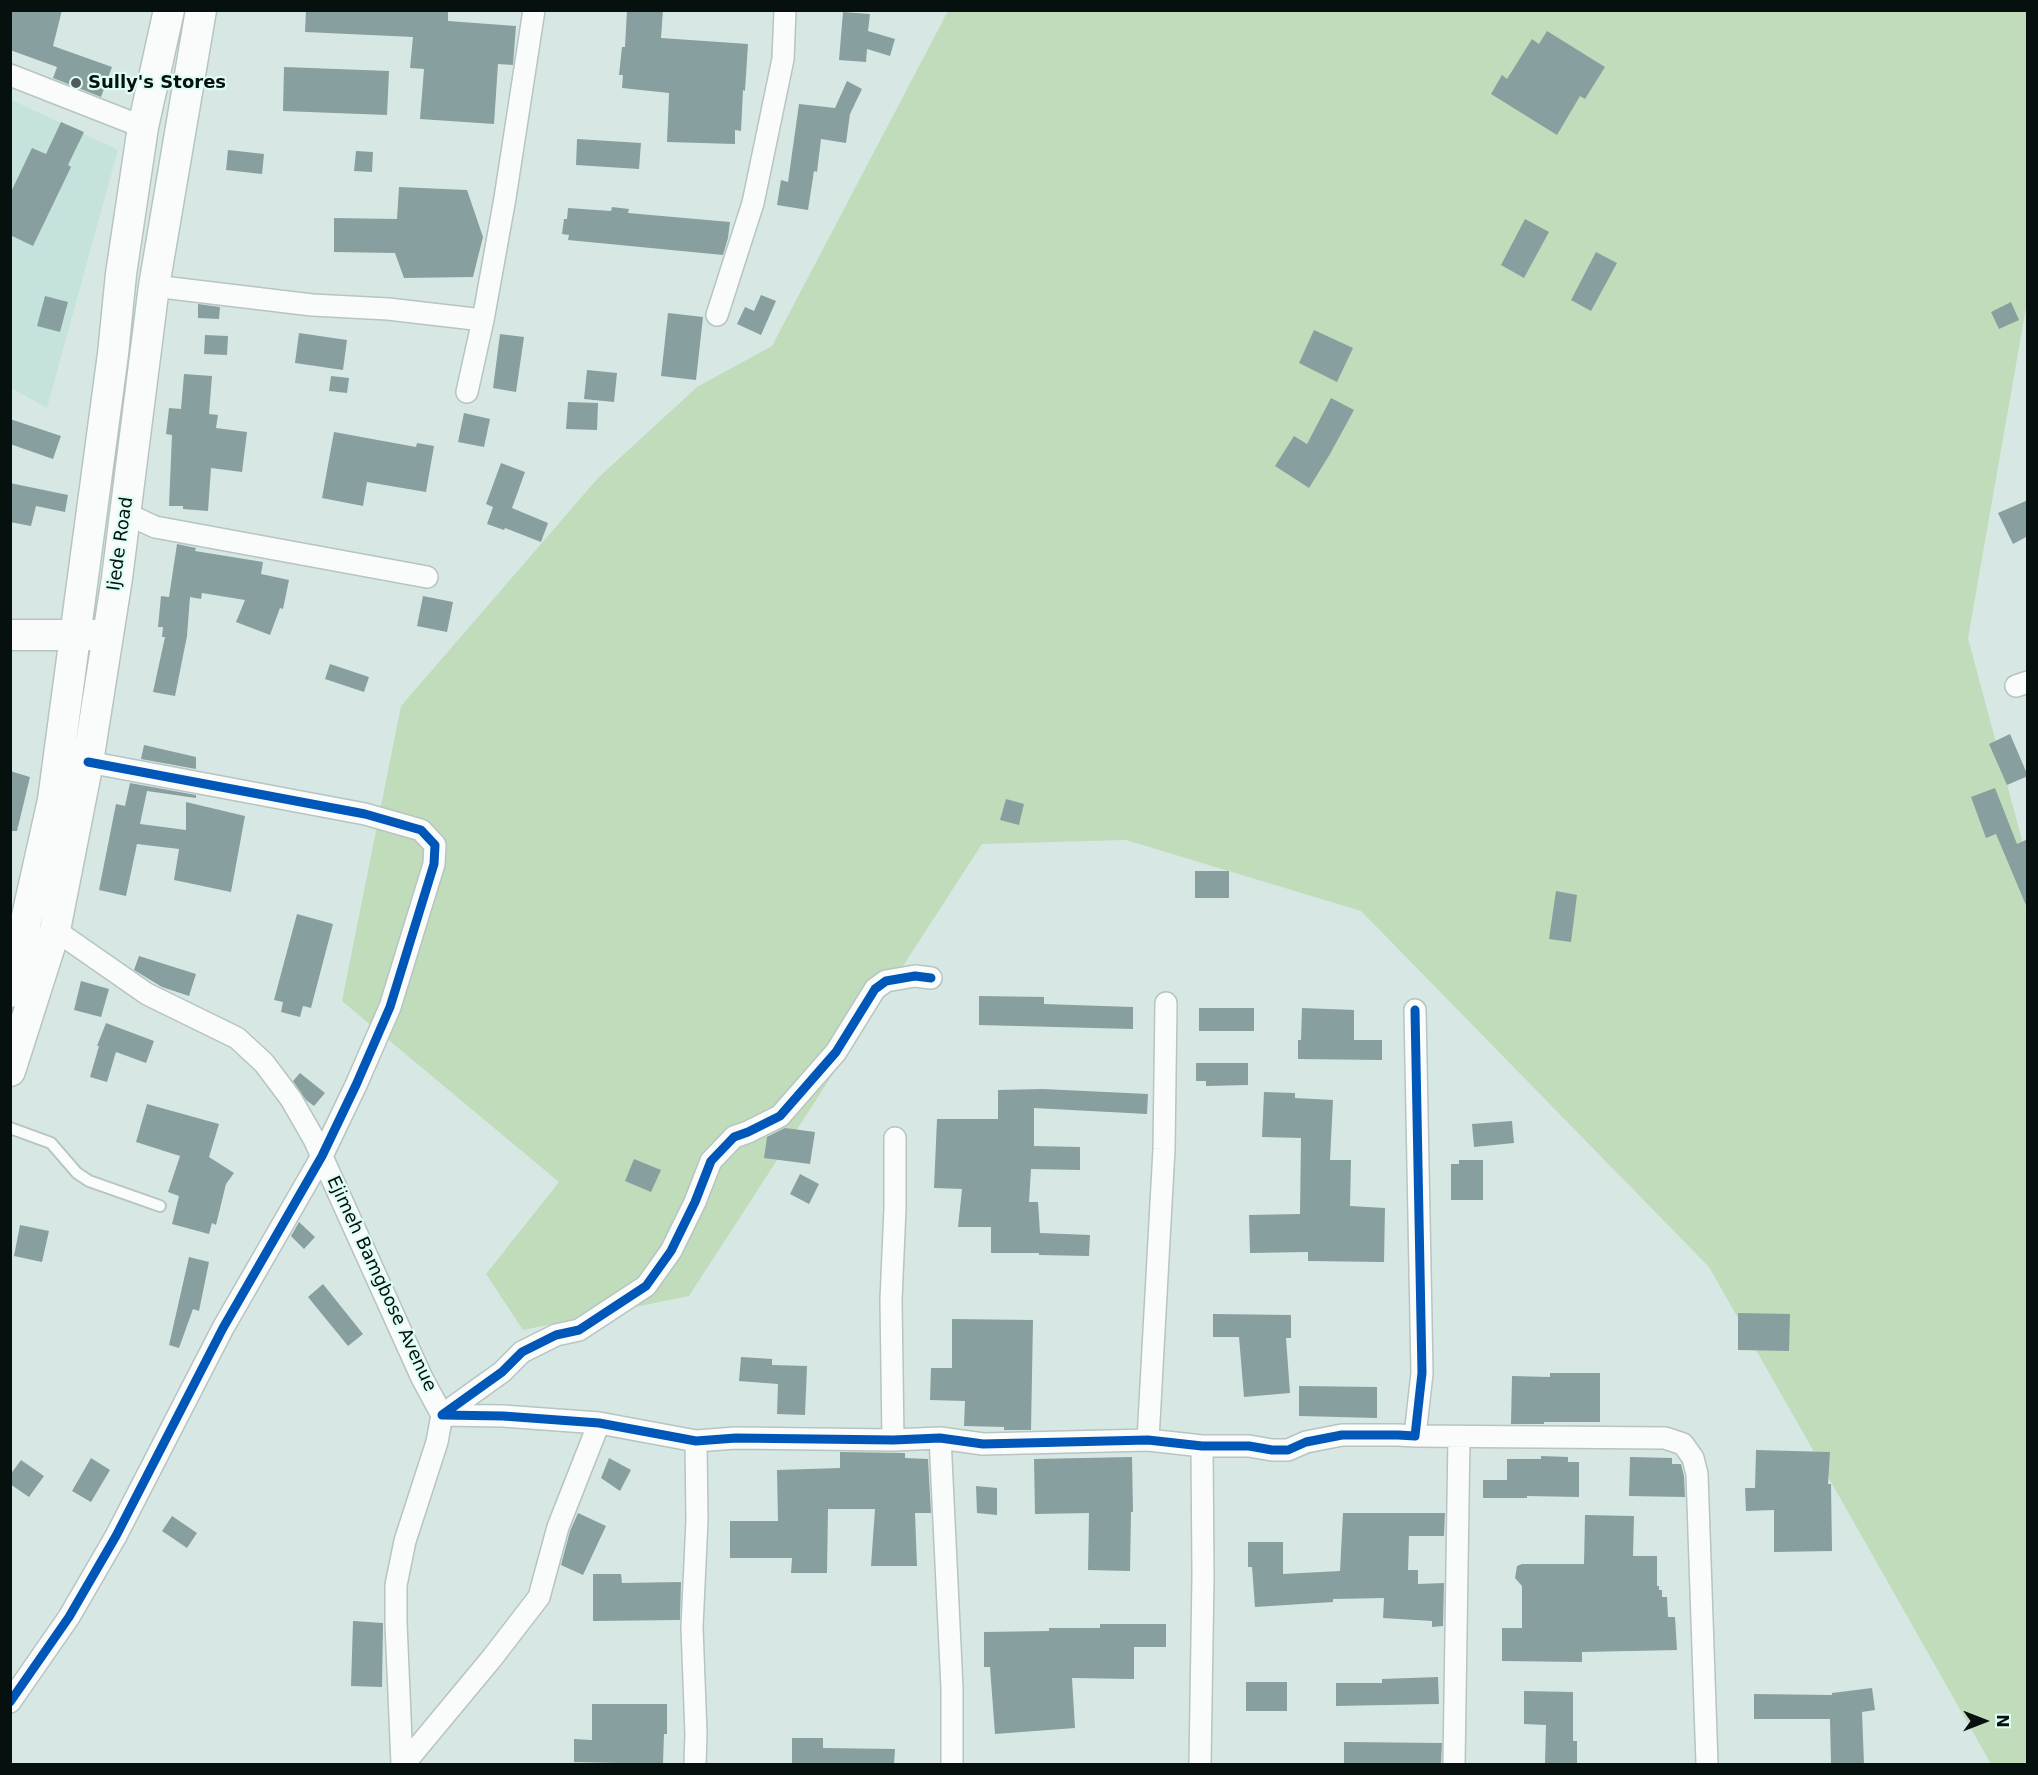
<!DOCTYPE html>
<html>
<head>
<meta charset="utf-8">
<style>
  body { margin:0 }
  #map { position:relative; width:2038px; height:1775px; overflow:hidden; background:#d7e8e4; font-family:"DejaVu Sans",sans-serif }
  canvas { display:block }
  .frame { position:absolute; inset:0; border:12px solid #06100e; pointer-events:none }
  .north { position:absolute; left:1954px; top:1691px; width:60px; height:60px; -webkit-text-stroke:4px #ddfdf5; paint-order:stroke; rotate:90deg; font-size:16px; font-weight:700; line-height:24px; text-align:center; color:#06100e }
  .north::after { content:''; display:block; margin:auto; width:21px; height:27px; background:#06100e; clip-path:polygon(50% 0,100% 100%,50% 72%,0 100%) }
</style>
</head>
<body>
<div id="map">
<canvas width="2038" height="1775"></canvas>
<div class="frame"></div>
<div class="north">N</div>
</div>
<script>
const ctx = document.querySelector('canvas').getContext('2d');
ctx.lineJoin = 'round';
function paint(path, color) {
  ctx.fillStyle = color;
  ctx.fill(path, 'evenodd');
}
function shape(rows) {
  const path = new Path2D();
  for (const r of rows) {
    path.moveTo(r[0], r[1]);
    for (let i = 2; i < r.length; i += 2) path.lineTo(r[i], r[i + 1]);
  }
  return path;
}
function trace(path, color, width, dash) {
  ctx.strokeStyle = color;
  ctx.lineWidth = width;
  ctx.lineCap = dash ? 'butt' : 'round';
  ctx.setLineDash(dash || []);
  ctx.stroke(path);
}
function label(font, color, halo, rows, align = 'center') {
  ctx.font = font + ' "DejaVu Sans",sans-serif';
  ctx.lineWidth = 4.5;
  ctx.setLineDash([]);
  ctx.textBaseline = 'middle';
  ctx.strokeStyle = halo;
  ctx.fillStyle = color;
  for (const [text, x, y, turn = 0] of rows) {
    ctx.save();
    ctx.translate(x, y);
    ctx.rotate((+turn || 0) * Math.PI / 180);
    ctx.textAlign = isNaN(turn) ? turn : align;
    if (halo) ctx.strokeText(text, 0, 0);
    ctx.fillText(text, 0, 0);
    ctx.restore();
  }
}
paint(shape([
  [10,99,118,150,47,408,11,388]
]), '#c5e3dc');
paint(shape([
  [948,11,2027,11,2027,302,1968,638,2027,859,2027,1764,1991,1764,1709,1267,1361,911,1126,840,982,844,689,1296,523,1330,486,1274,559,1182,342,1001,401,706,598,478,697,387,772,346]
]), '#c0dcbb');
paint(shape([
  [10,10,62,10,53,46,112,67,101,97,53,78,57,67,10,50],
  [306,10,448,10,448,21,516,26,513,65,498,64,494,124,420,119,424,69,410,68,413,37,305,32],
  [627,10,663,10,661,38,748,44,745,91,743,90,741,131,735,130,735,144,667,142,669,93,622,88,623,75,619,75,622,47,625,47],
  [843,12,870,14,868,31,895,39,890,56,867,49,866,62,839,60],
  [1547,31,1605,67,1585,99,1580,96,1557,135,1491,94,1502,75,1507,79,1532,39,1539,44],
  [284,67,389,71,387,115,283,111],
  [847,81,862,89,850,114,846,143,821,139,817,172,814,171,808,210,777,205,781,180,788,182,799,104,835,108],
  [61,122,84,132,68,165,71,167,33,246,10,235,10,194,32,148,46,154],
  [577,139,641,143,639,169,576,165],
  [228,150,264,154,262,174,226,170],
  [356,151,373,152,372,172,354,171],
  [399,187,467,190,483,237,473,277,404,278,395,253,334,252,334,218,397,219],
  [612,207,629,209,628,213,730,222,728,238,723,255,568,240,569,235,562,234,564,219,567,219,568,208,611,211],
  [1525,219,1549,232,1524,278,1501,265],
  [1596,252,1617,263,1591,311,1571,300],
  [761,295,776,301,761,335,737,324,745,307,754,311],
  [45,296,68,302,60,332,37,326],
  [2011,302,2019,320,1999,329,1991,312],
  [198,304,220,307,219,319,198,318],
  [668,313,703,317,696,380,661,376],
  [1314,330,1353,348,1337,382,1299,363],
  [299,333,347,340,343,370,295,363],
  [500,334,524,337,516,392,493,388],
  [205,335,228,336,227,355,204,354],
  [587,370,617,373,614,402,584,399],
  [184,374,212,376,209,414,218,415,216,428,247,432,242,472,211,468,208,511,183,509,183,506,169,506,172,435,166,434,169,408,181,409],
  [331,376,349,378,347,393,329,391],
  [1331,398,1354,410,1330,454,1309,488,1275,466,1294,436,1307,444],
  [568,402,598,403,597,430,566,429],
  [464,413,490,419,484,447,458,442],
  [10,419,61,436,53,459,10,444],
  [334,432,416,447,417,443,434,446,426,492,367,482,363,506,322,498],
  [501,463,525,472,512,508,548,523,541,542,505,528,504,530,487,524,493,507,486,504],
  [10,483,68,495,65,512,36,506,31,526,10,522],
  [2028,500,2028,536,2013,544,1998,513],
  [177,544,196,548,195,551,263,562,261,574,289,580,283,609,280,608,270,635,236,622,245,600,202,593,201,599,190,597,187,636,175,696,153,692,165,637,162,637,163,627,158,627,161,596,169,597],
  [423,596,453,602,447,632,417,626],
  [330,664,369,677,364,692,325,679],
  [2010,734,2028,776,2007,785,1989,744],
  [144,745,196,757,196,769,141,759],
  [10,771,30,777,17,831,10,831],
  [130,783,196,795,196,798,147,791,140,824,186,830,186,802,245,816,231,892,174,880,179,849,137,844,126,896,99,890,116,804,125,806],
  [1995,788,2017,844,2028,839,2028,910,1996,834,1986,838,1971,797],
  [1006,799,1024,804,1019,825,1000,820],
  [1195,871,1229,871,1229,898,1195,898],
  [1556,891,1577,895,1571,942,1549,939],
  [297,914,333,924,311,1008,303,1006,300,1017,281,1012,283,1002,274,1000],
  [139,956,196,974,189,996,162,987,134,970],
  [81,981,109,989,101,1017,74,1010],
  [979,996,1044,997,1044,1004,1133,1007,1133,1029,979,1025],
  [1199,1008,1254,1008,1254,1031,1199,1031],
  [1302,1008,1354,1010,1354,1040,1382,1040,1382,1060,1298,1059,1298,1040,1301,1040],
  [106,1023,154,1041,146,1063,116,1052,107,1082,90,1077,99,1046,97,1046],
  [1196,1063,1248,1063,1248,1085,1206,1086,1206,1081,1196,1081],
  [300,1073,325,1093,314,1106,306,1100,293,1081],
  [1043,1089,1148,1094,1147,1114,1034,1108,1034,1146,1080,1147,1080,1170,1031,1169,1029,1202,1038,1202,1040,1233,1090,1235,1089,1256,1039,1255,1039,1253,991,1253,991,1227,958,1227,962,1189,934,1188,937,1119,998,1119,998,1090],
  [1264,1092,1295,1093,1295,1098,1333,1100,1330,1160,1351,1160,1350,1206,1385,1208,1384,1262,1308,1261,1308,1252,1250,1253,1249,1215,1300,1214,1301,1138,1262,1137],
  [147,1104,219,1124,209,1157,234,1173,226,1184,216,1225,212,1223,209,1234,172,1224,179,1196,168,1192,180,1156,136,1142],
  [1512,1121,1514,1143,1474,1147,1472,1124],
  [785,1128,815,1132,810,1164,764,1158,767,1137],
  [634,1159,661,1170,651,1192,625,1181],
  [1459,1160,1483,1160,1483,1200,1451,1200,1451,1164,1459,1164],
  [800,1174,819,1184,809,1204,790,1194],
  [299,1222,315,1237,304,1249,291,1236],
  [20,1225,49,1231,42,1262,14,1256],
  [189,1257,209,1262,199,1311,193,1309,179,1348,169,1345],
  [323,1284,363,1334,348,1346,308,1297],
  [1738,1313,1790,1314,1789,1351,1738,1350],
  [1213,1314,1291,1315,1291,1338,1286,1338,1290,1393,1244,1397,1239,1337,1213,1337],
  [952,1319,1033,1320,1031,1430,1004,1430,1004,1427,964,1426,965,1401,930,1400,931,1368,952,1368],
  [741,1357,772,1359,772,1365,807,1366,805,1415,777,1414,778,1384,739,1381],
  [1550,1373,1600,1373,1600,1422,1544,1422,1544,1424,1511,1424,1512,1376,1550,1377],
  [1299,1386,1377,1387,1377,1418,1299,1416],
  [1756,1450,1830,1452,1828,1484,1831,1484,1832,1551,1774,1552,1774,1510,1746,1511,1745,1488,1755,1488],
  [840,1452,905,1453,905,1458,928,1459,931,1513,915,1513,917,1566,871,1566,875,1509,828,1509,827,1573,791,1573,792,1558,730,1558,730,1521,778,1521,777,1470,840,1468],
  [1541,1456,1568,1457,1568,1462,1579,1462,1579,1497,1527,1496,1527,1498,1483,1498,1483,1480,1507,1480,1507,1459,1541,1459],
  [1132,1457,1133,1512,1131,1512,1130,1571,1088,1570,1089,1513,1035,1514,1034,1459],
  [1630,1457,1672,1458,1672,1464,1681,1464,1684,1476,1685,1497,1629,1496],
  [91,1458,110,1470,91,1502,72,1491],
  [609,1458,631,1470,620,1491,601,1478],
  [21,1460,44,1476,29,1497,10,1484,10,1475],
  [976,1486,997,1488,997,1515,977,1513],
  [578,1513,606,1526,583,1575,561,1565,570,1531],
  [1343,1513,1445,1513,1444,1536,1409,1536,1408,1570,1418,1570,1418,1584,1444,1583,1443,1626,1432,1627,1432,1621,1383,1618,1384,1598,1333,1599,1333,1602,1255,1607,1252,1567,1248,1567,1248,1542,1283,1542,1283,1574,1340,1571],
  [1585,1515,1634,1516,1633,1556,1657,1556,1657,1586,1659,1586,1659,1590,1662,1590,1662,1597,1667,1597,1668,1617,1675,1617,1677,1650,1582,1652,1582,1662,1502,1661,1502,1628,1522,1628,1522,1586,1515,1578,1517,1566,1522,1564,1584,1564],
  [172,1516,197,1533,187,1548,162,1531],
  [593,1574,621,1574,622,1583,681,1582,680,1620,593,1621],
  [353,1621,383,1623,382,1687,351,1686],
  [1100,1624,1166,1624,1166,1647,1134,1647,1134,1679,1072,1678,1075,1728,995,1734,990,1667,984,1667,984,1632,1049,1631,1049,1628,1100,1628],
  [1438,1677,1439,1704,1336,1706,1336,1683,1382,1683,1382,1679],
  [1246,1682,1287,1682,1287,1711,1246,1711],
  [1872,1688,1875,1710,1862,1712,1864,1764,1831,1764,1830,1719,1754,1719,1754,1694,1832,1695,1832,1693],
  [1524,1691,1573,1692,1573,1741,1577,1741,1577,1764,1545,1764,1546,1725,1524,1724],
  [592,1704,667,1704,667,1734,664,1734,663,1764,574,1762,574,1739,592,1740],
  [792,1738,823,1738,823,1748,895,1749,894,1764,792,1764],
  [1344,1742,1442,1743,1441,1764,1344,1764]
]), '#889f9f');
const lane = shape([
  [10,1128,51,1143,77,1173,89,1181,160,1206]
]);
const street = shape([
  [10,75,143,127],
  [154,286,312,305,388,309,483,320],
  [717,315,753,203,783,59,785,10],
  [467,392,483,320,505,198,534,10],
  [125,513,155,527,427,577],
  [2016,686,2028,682],
  [55,930,147,994,237,1038,264,1063,291,1099,314,1139,422,1378,442,1415,437,1442,405,1541,396,1585,396,1623,402,1764],
  [442,1415,503,1416,599,1423,696,1441,736,1438,893,1440,940,1438,983,1444,1148,1440,1202,1446,1249,1446,1272,1450,1288,1450,1306,1442,1342,1435,1398,1435,1415,1436,1422,1373,1415,1010],
  [442,1415,502,1372,522,1352,556,1335,579,1330,646,1286,671,1251,695,1202,711,1161,734,1137,748,1132,780,1116,836,1052,875,989,886,981,915,976,931,978],
  [1415,1436,1665,1438,1683,1444,1693,1458,1697,1474,1707,1764],
  [940,1438,952,1688,952,1764],
  [893,1440,891,1300,895,1208,895,1138],
  [1148,1440,1164,1149,1166,1003],
  [10,1702,69,1617,116,1536,223,1328,322,1156,356,1085,390,1007,434,864,435,845,421,830,365,814,88,762],
  [404,1764,492,1658,539,1597,558,1527,599,1423],
  [695,1764,696,1734,692,1627,697,1520,696,1441],
  [1200,1764,1203,1576,1202,1446],
  [1454,1764,1459,1437]
]);
const secondary = shape([
  [10,635,94,635],
  [10,992,53,800,113,354,121,274,143,127,169,10],
  [10,1071,55,930,88,762,117,578,154,286,201,10]
]);
trace(lane, '#b7c4c1', 14);
trace(street, '#b7c4c1', 24);
trace(secondary, '#b7c4c1', 33);
trace(lane, '#f9fcfb', 10);
trace(street, '#f9fcfb', 21);
trace(secondary, '#f9fcfb', 30);
trace(shape([
  [442,1415,503,1416,599,1423,696,1441,736,1438,893,1440,940,1438,983,1444,1148,1440,1202,1446,1249,1446,1272,1450,1288,1450,1306,1442,1342,1435,1398,1435,1415,1436,1422,1373,1415,1010],
  [442,1415,502,1372,522,1352,556,1335,579,1330,646,1286,671,1251,695,1202,711,1161,734,1137,748,1132,780,1116,836,1052,875,989,886,981,915,976,931,978],
  [10,1702,69,1617,116,1536,223,1328,322,1156,356,1085,390,1007,434,864,435,845,421,830,365,814,88,762]
]), '#0057b8', 9);
for (const [x, y, r, color] of [
  [76,83,6,"#4f5c59"]
]) {
  const dot = new Path2D();
  dot.arc(x, y, r, 0, 2 * Math.PI);
  ctx.fillStyle = color;
  ctx.fill(dot);
  trace(dot, '#ddfdf5', 2);
}
label('bold 18px', '#06100e', '#ddfdf5', [
  ["Sully's Stores",88,83]
], 'left');
label('18px', '#06100e', '#ddfdf5', [
  ["Ijede Road",121,544,-82],
  ["Ejimeh Bamgbose Avenue",381,1284,65]
]);
</script>
</body>
</html>
